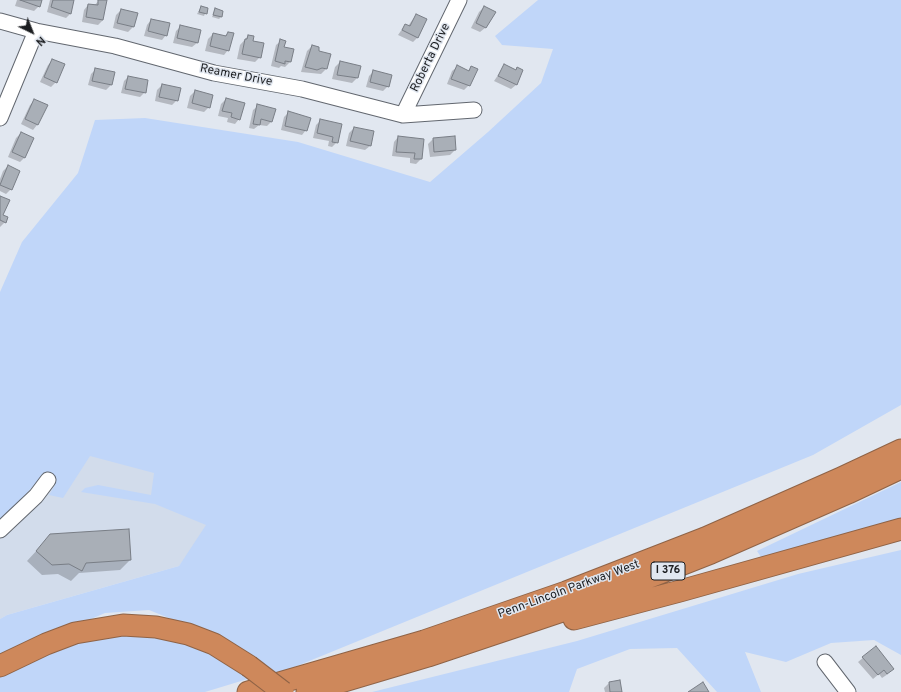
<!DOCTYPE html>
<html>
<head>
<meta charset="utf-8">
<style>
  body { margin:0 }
  #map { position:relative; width:901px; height:692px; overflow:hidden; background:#e1e7f0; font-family:Overpass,sans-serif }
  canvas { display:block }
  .north { position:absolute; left:12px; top:12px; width:40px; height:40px; -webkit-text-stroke:3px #e1e7f0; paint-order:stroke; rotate:137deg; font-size:11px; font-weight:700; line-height:16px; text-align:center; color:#1b1d20 }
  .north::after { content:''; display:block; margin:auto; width:14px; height:18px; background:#1b1d20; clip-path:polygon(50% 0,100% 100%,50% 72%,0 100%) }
</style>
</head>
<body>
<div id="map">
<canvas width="901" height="692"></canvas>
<div class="north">N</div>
</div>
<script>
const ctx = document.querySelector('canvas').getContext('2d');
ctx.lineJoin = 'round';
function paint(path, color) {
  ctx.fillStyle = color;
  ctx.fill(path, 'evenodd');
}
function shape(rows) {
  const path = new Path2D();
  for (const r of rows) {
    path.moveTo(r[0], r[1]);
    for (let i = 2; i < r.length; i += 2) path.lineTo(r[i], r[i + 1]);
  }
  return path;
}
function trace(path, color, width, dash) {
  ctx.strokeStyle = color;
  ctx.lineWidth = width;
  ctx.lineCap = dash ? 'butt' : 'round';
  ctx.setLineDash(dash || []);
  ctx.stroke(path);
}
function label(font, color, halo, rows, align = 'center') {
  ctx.font = font + ' Overpass,sans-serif';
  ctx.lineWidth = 3;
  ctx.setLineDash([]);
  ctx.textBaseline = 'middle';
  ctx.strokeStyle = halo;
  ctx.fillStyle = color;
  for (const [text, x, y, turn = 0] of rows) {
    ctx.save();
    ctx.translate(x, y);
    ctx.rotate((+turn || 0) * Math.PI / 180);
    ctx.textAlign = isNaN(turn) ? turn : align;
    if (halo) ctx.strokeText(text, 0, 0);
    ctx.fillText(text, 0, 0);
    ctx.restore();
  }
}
paint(shape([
  [95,436,248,483,179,566,7,615,0,619,0,538,13,530]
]), '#d2dceb');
paint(shape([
  [538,0,901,0,901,405,813,455,275,675,221,639,149,610,105,613,0,658,0,619,7,615,179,566,206,525,155,504,81,492,85,488,98,485,151,495,154,473,90,456,63,498,49,495,55,485,37,482,0,522,0,292,22,242,78,173,95,120,145,118,298,142,430,182,488,132,541,83,553,49,502,45,495,36],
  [901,482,901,518,761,557,757,551],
  [901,550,901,655,874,640,831,643,786,662,745,652,761,692,717,692,677,648,630,649,577,669,569,692,372,692,577,641,798,574],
  [127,633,169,637,202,648,251,678,205,692,0,692,0,674,67,643]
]), '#c0d6f9');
paint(shape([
  [17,0,41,0,39,6,34,11,15,6],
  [50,0,73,0,71,13,66,18,47,12],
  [99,0,103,20,98,25,82,22,84,10,88,5,94,6],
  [201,7,207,9,204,16,197,14],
  [484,7,485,28,480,32,471,28,479,12],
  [121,10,136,14,133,27,128,32,113,28,116,15],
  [215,10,221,17,219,19,212,17],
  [416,15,418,37,413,42,398,35,405,25,408,26],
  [151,20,166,35,162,40,144,36,147,25],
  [181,26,197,43,192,47,173,43,176,31],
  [228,33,228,50,224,55,205,51,208,39,213,34,224,37],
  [248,36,260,57,255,62,237,59,240,45],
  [281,41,290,62,285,67,281,66,279,68,271,66,276,45],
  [312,46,318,52,330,55,326,69,321,74,301,72,307,51],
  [53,60,56,82,51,87,40,82,48,65],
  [340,62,357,78,352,83,332,79,335,67],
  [505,65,515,71,518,68,522,70,516,85,511,89,494,81],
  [457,67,467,72,471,67,469,85,464,90,447,84,452,71],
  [96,69,111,85,106,90,88,85,91,74],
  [374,71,388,86,383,91,366,87,369,76],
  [128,77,145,92,140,97,121,93,124,81],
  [162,85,177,100,172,105,155,101,157,90],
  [195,91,209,107,204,112,187,108,190,96],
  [226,99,239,119,235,124,227,122,228,118,218,116,221,104],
  [35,100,46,105,37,125,33,130,21,124,30,105],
  [258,106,271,122,267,126,259,125,254,129,249,128,253,110],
  [289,112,306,130,302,135,281,130,284,117],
  [321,120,337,142,332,147,328,146,329,141,313,138,316,125],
  [354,128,370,146,365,150,346,146,349,133],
  [21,133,25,157,20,162,8,157,16,138],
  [398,137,423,140,421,159,416,164,410,163,410,158,392,156,394,142],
  [454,137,455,150,450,155,430,157,428,144,433,139],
  [8,166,11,189,6,194,0,191,0,179,3,171],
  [0,197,2,215,5,222,0,227],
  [51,535,130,560,120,570,79,573,71,581,58,574,42,575,27,561],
  [876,647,888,674,882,678,879,674,873,679,858,662],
  [609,683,621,692,605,692,604,688]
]), '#0003');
const building = shape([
  [20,0,42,0,40,7,20,0],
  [53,0,74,0,71,14,51,7,53,0],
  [98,0,107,0,103,20,86,17,88,4,98,5,98,0],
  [201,6,208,8,207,14,199,12,201,6],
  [484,6,496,12,486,28,476,23,484,6],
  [215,8,223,11,222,17,213,15,215,8],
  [121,9,138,13,134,27,117,23,121,9],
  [416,14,427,19,418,38,402,30,405,24,410,26,416,14],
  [151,19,170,23,167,36,148,31,151,19],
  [180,25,201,30,198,43,177,38,180,25],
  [228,32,234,33,229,51,210,46,213,33,226,36,228,32],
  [248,35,254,36,253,41,264,43,261,58,242,54,245,39,247,39,248,35],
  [280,39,286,41,284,47,294,49,291,62,285,61,285,64,275,61,280,39],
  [312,45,319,47,319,51,331,54,327,69,322,68,317,70,305,67,312,45],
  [52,59,65,64,57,83,44,77,52,59],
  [340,61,361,66,358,78,337,75,340,61],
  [504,64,516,70,517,67,523,70,517,85,498,76,504,64],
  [457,65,469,71,471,66,478,69,470,86,451,79,457,65],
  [95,68,115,72,112,85,92,81,95,68],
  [373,70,392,75,389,87,370,82,373,70],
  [128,76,148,80,146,93,125,89,128,76],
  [162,84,181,88,178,101,159,97,162,84],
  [195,90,213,95,210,108,192,103,195,90],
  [226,98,245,103,240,120,231,117,232,113,222,111,226,98],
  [34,99,48,105,38,125,25,119,34,99],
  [257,104,276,109,272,122,261,119,260,125,253,124,257,104],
  [288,111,311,118,307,131,285,126,288,111],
  [320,119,342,124,338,143,332,142,333,137,317,133,320,119],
  [354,127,374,131,371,146,350,141,354,127],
  [21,132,34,138,25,158,12,152,21,132],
  [398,136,424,139,422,159,414,159,415,153,396,152,398,136],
  [455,136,456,150,434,152,433,138,455,136],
  [8,165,20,171,12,190,0,185,8,165],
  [0,196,10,200,3,215,8,217,6,223,0,220,0,196],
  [129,529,131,560,86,563,82,571,69,564,52,565,36,551,50,534,129,529],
  [876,646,894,669,887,674,884,670,878,675,862,657,876,646],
  [620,680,622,692,610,692,609,682,620,680],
  [703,682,709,692,688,692,703,682]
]);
paint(building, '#a9afb7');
trace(building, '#797e86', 1);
const minor = shape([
  [0,21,36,31,115,46,214,73,302,89,403,115,474,110],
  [403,115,459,0],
  [0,118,36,31],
  [0,530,36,496,48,480],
  [825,662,848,692]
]);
const highway = shape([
  [574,619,680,591,901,529],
  [0,666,46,644,75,633,123,625,156,627,188,634,214,644,249,666],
  [248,692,424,641,566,592,705,538,841,478,901,450],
  [307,692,428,656,571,608,711,553,848,493,901,468]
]);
trace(minor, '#62676f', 17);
trace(highway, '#8f6346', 23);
trace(minor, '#fff', 15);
trace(highway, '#ce885b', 21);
const highwayBridge = shape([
  [249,666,283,692]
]);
trace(highwayBridge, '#8f6346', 23, []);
trace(highwayBridge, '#ce885b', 21);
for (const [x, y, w] of [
  [668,571,34]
]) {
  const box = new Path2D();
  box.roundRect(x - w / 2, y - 9, w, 18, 3);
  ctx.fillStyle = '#e1e7f0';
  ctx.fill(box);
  trace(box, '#1b1d20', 1);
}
label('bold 11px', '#1b1d20', null, [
  ["I 376",668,571]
]);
label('12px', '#1b1d20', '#e1e7f0', [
  ["Roberta Drive",431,58,-64],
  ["Reamer Drive",236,76,11],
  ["Penn-Lincoln Parkway West",569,590,-20]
]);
</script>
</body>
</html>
